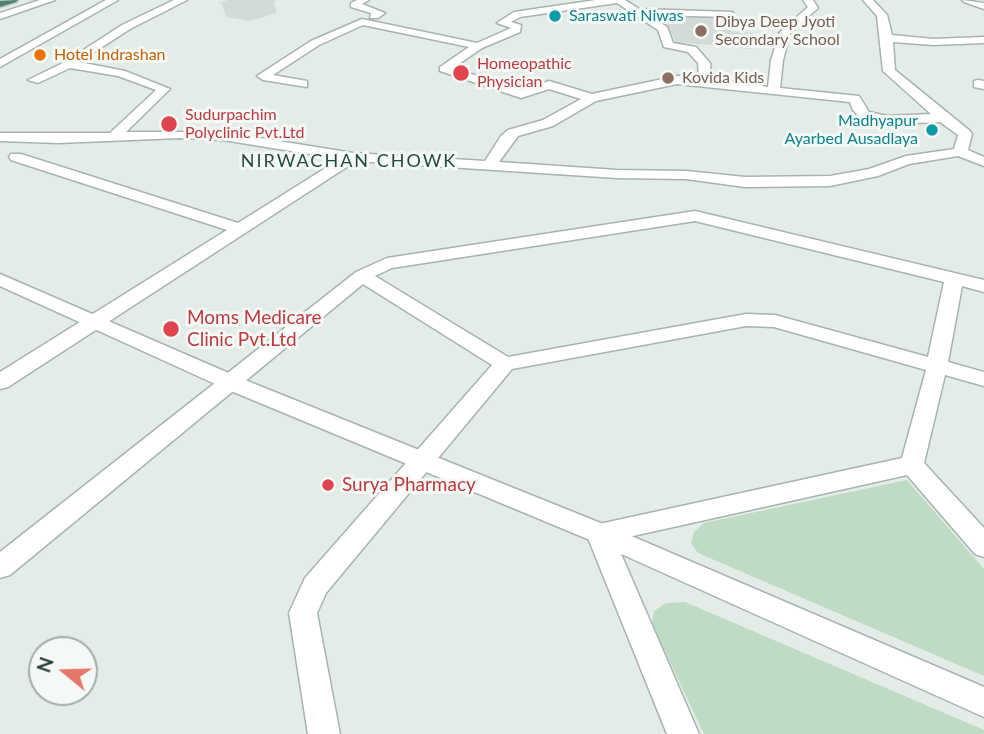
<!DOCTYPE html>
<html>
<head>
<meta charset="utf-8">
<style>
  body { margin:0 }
  #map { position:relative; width:984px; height:734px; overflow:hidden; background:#e4ece7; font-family:Lato,sans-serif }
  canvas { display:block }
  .north { position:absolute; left:28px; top:636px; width:70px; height:70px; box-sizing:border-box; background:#f4f9f6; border:2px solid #a1ada8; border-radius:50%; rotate:289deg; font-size:19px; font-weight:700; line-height:28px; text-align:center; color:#253c32 }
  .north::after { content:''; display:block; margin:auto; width:24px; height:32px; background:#e47769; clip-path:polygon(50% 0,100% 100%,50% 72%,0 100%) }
</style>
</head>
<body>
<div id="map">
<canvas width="984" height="734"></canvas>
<div class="north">N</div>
</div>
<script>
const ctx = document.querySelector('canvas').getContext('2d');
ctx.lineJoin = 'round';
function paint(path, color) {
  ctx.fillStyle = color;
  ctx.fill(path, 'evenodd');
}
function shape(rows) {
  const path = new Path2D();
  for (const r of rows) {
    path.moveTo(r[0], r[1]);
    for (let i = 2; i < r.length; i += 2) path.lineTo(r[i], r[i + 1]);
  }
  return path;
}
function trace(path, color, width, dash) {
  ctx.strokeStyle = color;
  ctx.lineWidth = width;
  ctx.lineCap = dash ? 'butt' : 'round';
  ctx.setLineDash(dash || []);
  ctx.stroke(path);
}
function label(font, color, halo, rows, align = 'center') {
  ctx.font = font + ' Lato,sans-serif';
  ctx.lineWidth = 6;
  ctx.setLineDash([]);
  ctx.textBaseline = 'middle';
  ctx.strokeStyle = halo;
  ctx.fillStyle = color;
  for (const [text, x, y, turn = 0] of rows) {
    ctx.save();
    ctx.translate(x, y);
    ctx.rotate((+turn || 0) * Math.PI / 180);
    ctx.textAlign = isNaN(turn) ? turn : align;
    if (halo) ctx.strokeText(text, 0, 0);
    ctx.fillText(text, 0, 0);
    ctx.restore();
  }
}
paint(shape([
  [228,0,276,0,274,4,277,13,250,21,226,17,222,4,218,3],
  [643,13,722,15,731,31,753,33,753,49,676,42,670,31,654,23]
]), '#d2dbd6');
paint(shape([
  [907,480,984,569,984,676,698,553,691,543,694,532,704,523],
  [685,602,984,730,984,734,704,734,652,624,654,611,666,603]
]), '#bfdbc3');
const minor = shape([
  [40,0,55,0,0,19,0,13,40,0],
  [106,0,118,0,0,67,0,59,106,0],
  [174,0,187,0,130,29,79,62,125,71,170,89,126,132,223,132,353,153,485,161,501,136,508,130,543,120,581,99,549,89,521,98,440,71,440,67,469,47,363,25,319,45,273,75,307,81,307,87,263,80,257,76,311,41,362,19,477,43,511,28,497,23,514,12,596,0,625,0,639,9,732,12,734,14,729,17,649,15,667,27,673,43,696,47,710,63,711,78,768,87,771,60,780,32,808,7,803,0,813,0,818,8,790,33,783,60,780,88,859,96,869,112,888,116,931,114,883,71,877,16,863,0,873,0,887,15,892,35,933,39,984,37,984,43,933,45,893,42,895,70,970,131,972,134,968,150,984,157,984,166,958,156,909,164,878,176,830,186,745,187,686,179,617,178,356,161,8,387,0,389,0,372,227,230,11,160,9,157,11,154,21,154,238,223,340,159,223,140,180,138,58,143,0,141,0,133,110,133,156,90,118,76,70,68,38,83,28,80,65,62,122,25,174,0],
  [617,3,658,30,664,47,688,52,698,63,699,77,677,76,592,94,549,81,521,90,453,68,482,48,520,32,521,25,511,22,520,17,617,3],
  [677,84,850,102,853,110,860,118,888,124,940,122,958,135,954,149,906,156,869,169,830,176,745,177,686,171,617,170,499,162,518,136,553,126,596,101,677,84],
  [357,0,369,0,362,4,385,13,378,18,370,18,371,13,351,7,351,3,357,0],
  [962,0,984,3,984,9,964,2,962,0],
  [978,80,984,81,984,89,974,87,974,81,978,80],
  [695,211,984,280,984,292,962,286,948,362,984,372,984,386,945,375,924,463,984,528,984,557,975,554,907,475,615,540,699,734,667,734,586,533,590,526,902,458,926,370,774,327,746,326,512,369,326,593,317,613,340,734,308,734,289,613,305,578,492,365,363,284,10,575,0,578,0,552,356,272,387,258,695,211],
  [695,221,944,282,928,357,775,315,746,314,508,357,375,276,392,268,695,221]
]);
const tertiary = shape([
  [0,274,240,378,608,526,984,687,984,717,590,540,224,388,0,286,0,274]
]);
const trunk = shape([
  [18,0,16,2,0,7,0,1,18,0]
]);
trace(minor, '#a7b4ad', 3);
trace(tertiary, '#a7b4ad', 3);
trace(trunk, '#c2c8c6', 3);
paint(minor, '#fff');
paint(tertiary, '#fff');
paint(trunk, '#50816f');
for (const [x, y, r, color] of [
  [555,16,7,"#0f9aa8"],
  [701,31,7,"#8d6e63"],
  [40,55,7,"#e8710a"],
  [461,73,9,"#e0444e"],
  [668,78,7,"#8d6e63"],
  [169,124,9,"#e0444e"],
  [932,130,7,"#0f9aa8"],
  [171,329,9,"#e0444e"],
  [328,485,7,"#e0444e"]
]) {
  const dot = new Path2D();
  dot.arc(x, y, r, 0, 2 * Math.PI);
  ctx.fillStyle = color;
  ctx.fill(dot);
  trace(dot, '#f4f9f6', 2.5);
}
label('16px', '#0d838f', '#f4f9f6', [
  ["Saraswati Niwas",569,16],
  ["Madhyapur",918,121,"right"],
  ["Ayarbed Ausadlaya",918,139,"right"]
], 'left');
label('16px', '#785e54', '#f4f9f6', [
  ["Dibya Deep Jyoti",715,22],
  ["Secondary School",715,40],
  ["Kovida Kids",682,78]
], 'left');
label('16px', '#c56008', '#f4f9f6', [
  ["Hotel Indrashan",54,55]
], 'left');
label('16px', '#be3a42', '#f4f9f6', [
  ["Homeopathic",477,64],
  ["Physician",477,82],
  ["Sudurpachim",185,115],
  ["Polyclinic Pvt.Ltd",185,133]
], 'left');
ctx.letterSpacing = '2px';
label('18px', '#234c3c', '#f4f9f6', [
  ["NIRWACHAN CHOWK",349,161]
]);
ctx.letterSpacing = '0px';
label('19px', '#be3a42', '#f4f9f6', [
  ["Moms Medicare",187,318],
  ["Clinic Pvt.Ltd",187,340],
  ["Surya Pharmacy",342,485]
], 'left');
</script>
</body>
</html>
